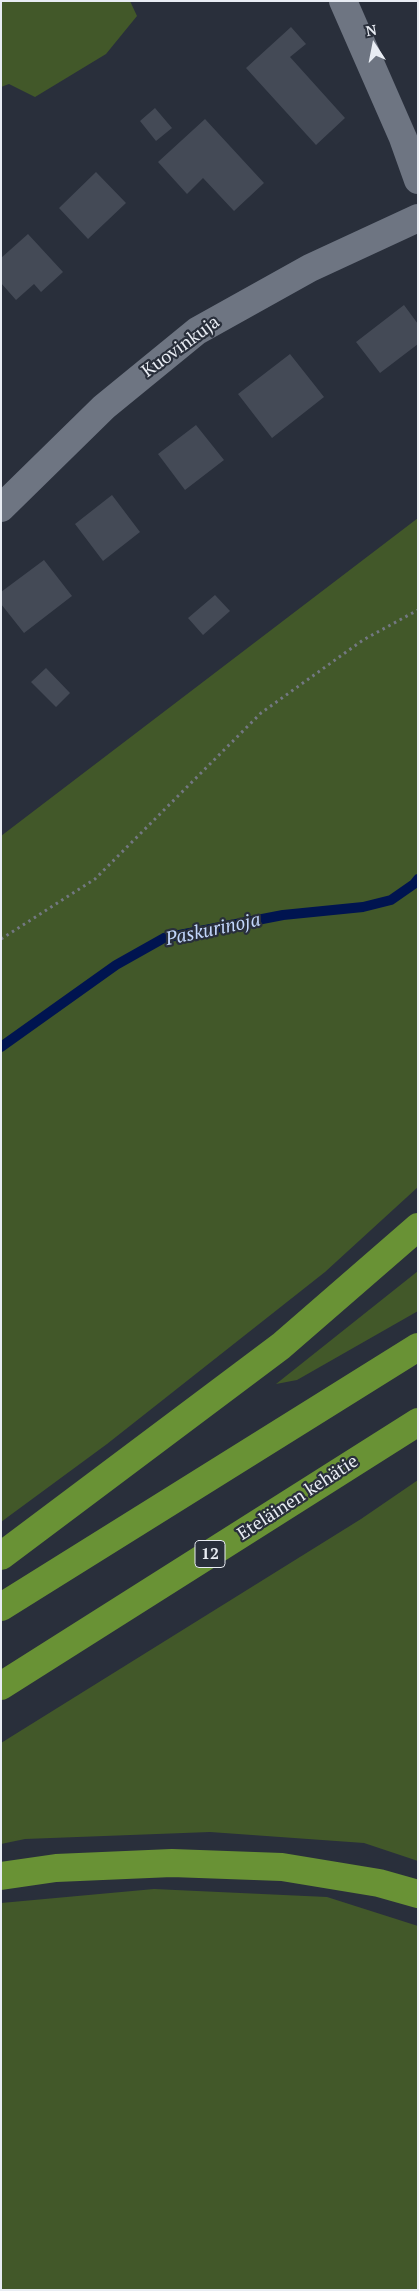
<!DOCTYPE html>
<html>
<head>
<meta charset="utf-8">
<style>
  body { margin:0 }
  #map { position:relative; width:419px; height:2291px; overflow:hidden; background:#292f3b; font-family:"PT Serif",serif }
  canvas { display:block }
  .frame { position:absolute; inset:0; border:2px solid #e8ecf3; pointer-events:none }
  .north { position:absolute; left:349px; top:20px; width:50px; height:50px; -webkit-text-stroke:4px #292f3b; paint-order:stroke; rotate:349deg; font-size:14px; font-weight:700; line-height:20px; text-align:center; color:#e8ecf3 }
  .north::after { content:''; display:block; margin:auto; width:18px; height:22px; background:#e8ecf3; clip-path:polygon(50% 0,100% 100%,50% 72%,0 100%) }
</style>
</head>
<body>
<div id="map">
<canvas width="419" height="2291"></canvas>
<div class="frame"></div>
<div class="north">N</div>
</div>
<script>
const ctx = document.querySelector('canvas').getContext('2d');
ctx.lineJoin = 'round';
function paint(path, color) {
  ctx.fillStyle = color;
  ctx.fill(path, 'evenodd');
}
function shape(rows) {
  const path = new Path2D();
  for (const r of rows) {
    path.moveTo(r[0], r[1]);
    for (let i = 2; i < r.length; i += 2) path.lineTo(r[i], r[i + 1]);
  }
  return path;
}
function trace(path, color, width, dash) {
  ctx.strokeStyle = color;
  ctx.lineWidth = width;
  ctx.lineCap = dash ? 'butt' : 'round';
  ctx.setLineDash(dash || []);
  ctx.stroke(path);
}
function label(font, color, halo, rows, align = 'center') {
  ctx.font = font + ' "PT Serif",serif';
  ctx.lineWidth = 4.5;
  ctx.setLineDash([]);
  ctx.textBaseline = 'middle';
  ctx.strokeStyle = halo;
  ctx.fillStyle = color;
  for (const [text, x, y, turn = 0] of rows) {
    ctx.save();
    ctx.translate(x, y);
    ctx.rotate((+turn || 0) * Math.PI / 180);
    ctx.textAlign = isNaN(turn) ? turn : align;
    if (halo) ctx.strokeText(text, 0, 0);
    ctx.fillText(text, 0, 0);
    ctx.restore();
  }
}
paint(shape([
  [1,1,130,1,137,16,106,54,35,97,9,84,1,87],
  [418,518,418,1187,325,1272,107,1444,1,1522,1,836],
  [418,1271,418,1311,297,1380,276,1384],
  [418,1480,418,1861,364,1843,210,1832,25,1839,1,1844,1,1743,361,1519],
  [154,1889,327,1897,418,1926,418,2290,1,2290,1,1903]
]), '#425829');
trace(shape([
  [1,1047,116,965,164,938,283,915,363,907,391,900,414,884,418,879]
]), '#001450', 10);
paint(shape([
  [291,27,306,44,290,57,345,118,316,145,246,68],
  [155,108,172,128,156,141,140,121],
  [205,119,264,183,234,211,203,178,187,194,158,162],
  [96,172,126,203,88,239,59,208],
  [28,234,63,272,41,292,34,284,16,300,1,283,1,258],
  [404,305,418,324,418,344,380,373,356,342],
  [290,354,324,397,272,438,238,394],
  [196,425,224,460,185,490,158,454],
  [112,495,140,532,103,561,75,524],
  [44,560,72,596,24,633,1,604,1,592],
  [215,595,230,611,203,635,188,618],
  [46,668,70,693,56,707,31,682]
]), '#444a56');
trace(shape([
  [1,939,95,879,261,713,363,640,418,610]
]), '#737882', 3, [2.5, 4]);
trace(shape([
  [343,1,403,138,418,180],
  [1,508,104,407,197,331,310,268,418,218]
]), '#6e7582', 28);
trace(shape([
  [1,1556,281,1346,418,1227],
  [1,1607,418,1347],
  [1,1686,418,1422],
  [1,1876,56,1868,172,1863,282,1867,379,1883,418,1894]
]), '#699235', 28);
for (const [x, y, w] of [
  [210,1554,30]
]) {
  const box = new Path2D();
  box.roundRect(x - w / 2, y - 13.5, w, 27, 4);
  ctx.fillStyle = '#292f3b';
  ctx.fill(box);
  trace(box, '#e8ecf3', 1);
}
label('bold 16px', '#e8ecf3', null, [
  ["12",210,1554]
]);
label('18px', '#e8ecf3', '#292f3b', [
  ["Kuovinkuja",181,347,-36],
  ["Eteläinen kehätie",298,1498,-33]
]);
label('italic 19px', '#c2d6fc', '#292f3b', [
  ["Paskurinoja",213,930,-12]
]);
</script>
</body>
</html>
